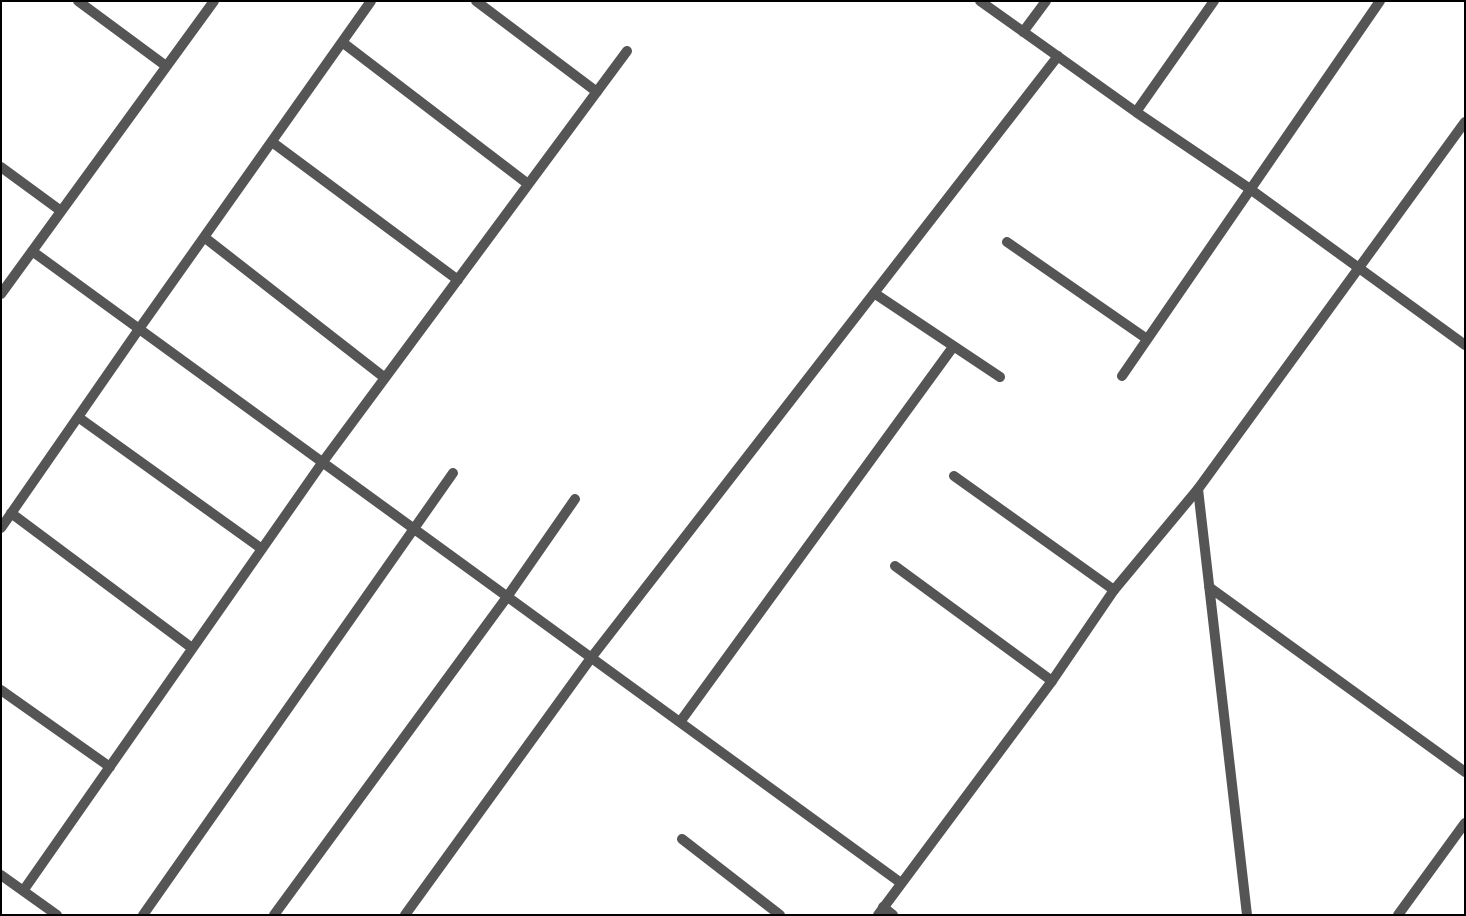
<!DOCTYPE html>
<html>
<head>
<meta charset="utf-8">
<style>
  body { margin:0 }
  #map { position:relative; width:1466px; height:916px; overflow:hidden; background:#fff; font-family:"IBM Plex Sans",sans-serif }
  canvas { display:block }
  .frame { position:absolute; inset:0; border:2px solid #000; pointer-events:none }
</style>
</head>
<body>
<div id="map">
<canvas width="1466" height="916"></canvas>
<div class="frame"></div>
</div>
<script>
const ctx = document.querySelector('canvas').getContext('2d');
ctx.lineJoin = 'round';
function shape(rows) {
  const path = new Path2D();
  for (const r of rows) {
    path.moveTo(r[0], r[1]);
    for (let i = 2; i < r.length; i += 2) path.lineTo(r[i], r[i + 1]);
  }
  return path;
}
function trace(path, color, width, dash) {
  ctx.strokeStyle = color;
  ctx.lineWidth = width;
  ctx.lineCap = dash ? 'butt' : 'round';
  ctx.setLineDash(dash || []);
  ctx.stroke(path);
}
trace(shape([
  [78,1,166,66],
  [476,1,597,92],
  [980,1,1136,112,1250,189,1465,345],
  [1023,32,1046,1],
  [342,42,528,184],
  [1136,112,1214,1],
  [272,142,458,280],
  [1,167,61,211],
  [204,237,385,378],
  [1007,242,1147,339],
  [32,251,901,883],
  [874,293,1000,377],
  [1,294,214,1],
  [1122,376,1380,1],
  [78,417,262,549],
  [954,476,1114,590],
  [1198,489,1247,915],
  [11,513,192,648],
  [1,528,139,329,371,1],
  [895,566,1052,681],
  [1209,587,1465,772],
  [1,690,110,767],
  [680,722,953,347],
  [682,839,780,915],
  [1,875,57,915],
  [23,891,322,463,627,51],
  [883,907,893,915],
  [143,915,453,473],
  [274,915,507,597,575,499],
  [405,915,591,658,1058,56],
  [1398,915,1465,823]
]), '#555', 10);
trace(shape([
  [878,915,1052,681,1114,590,1198,489,1465,122]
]), '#555', 10);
</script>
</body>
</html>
